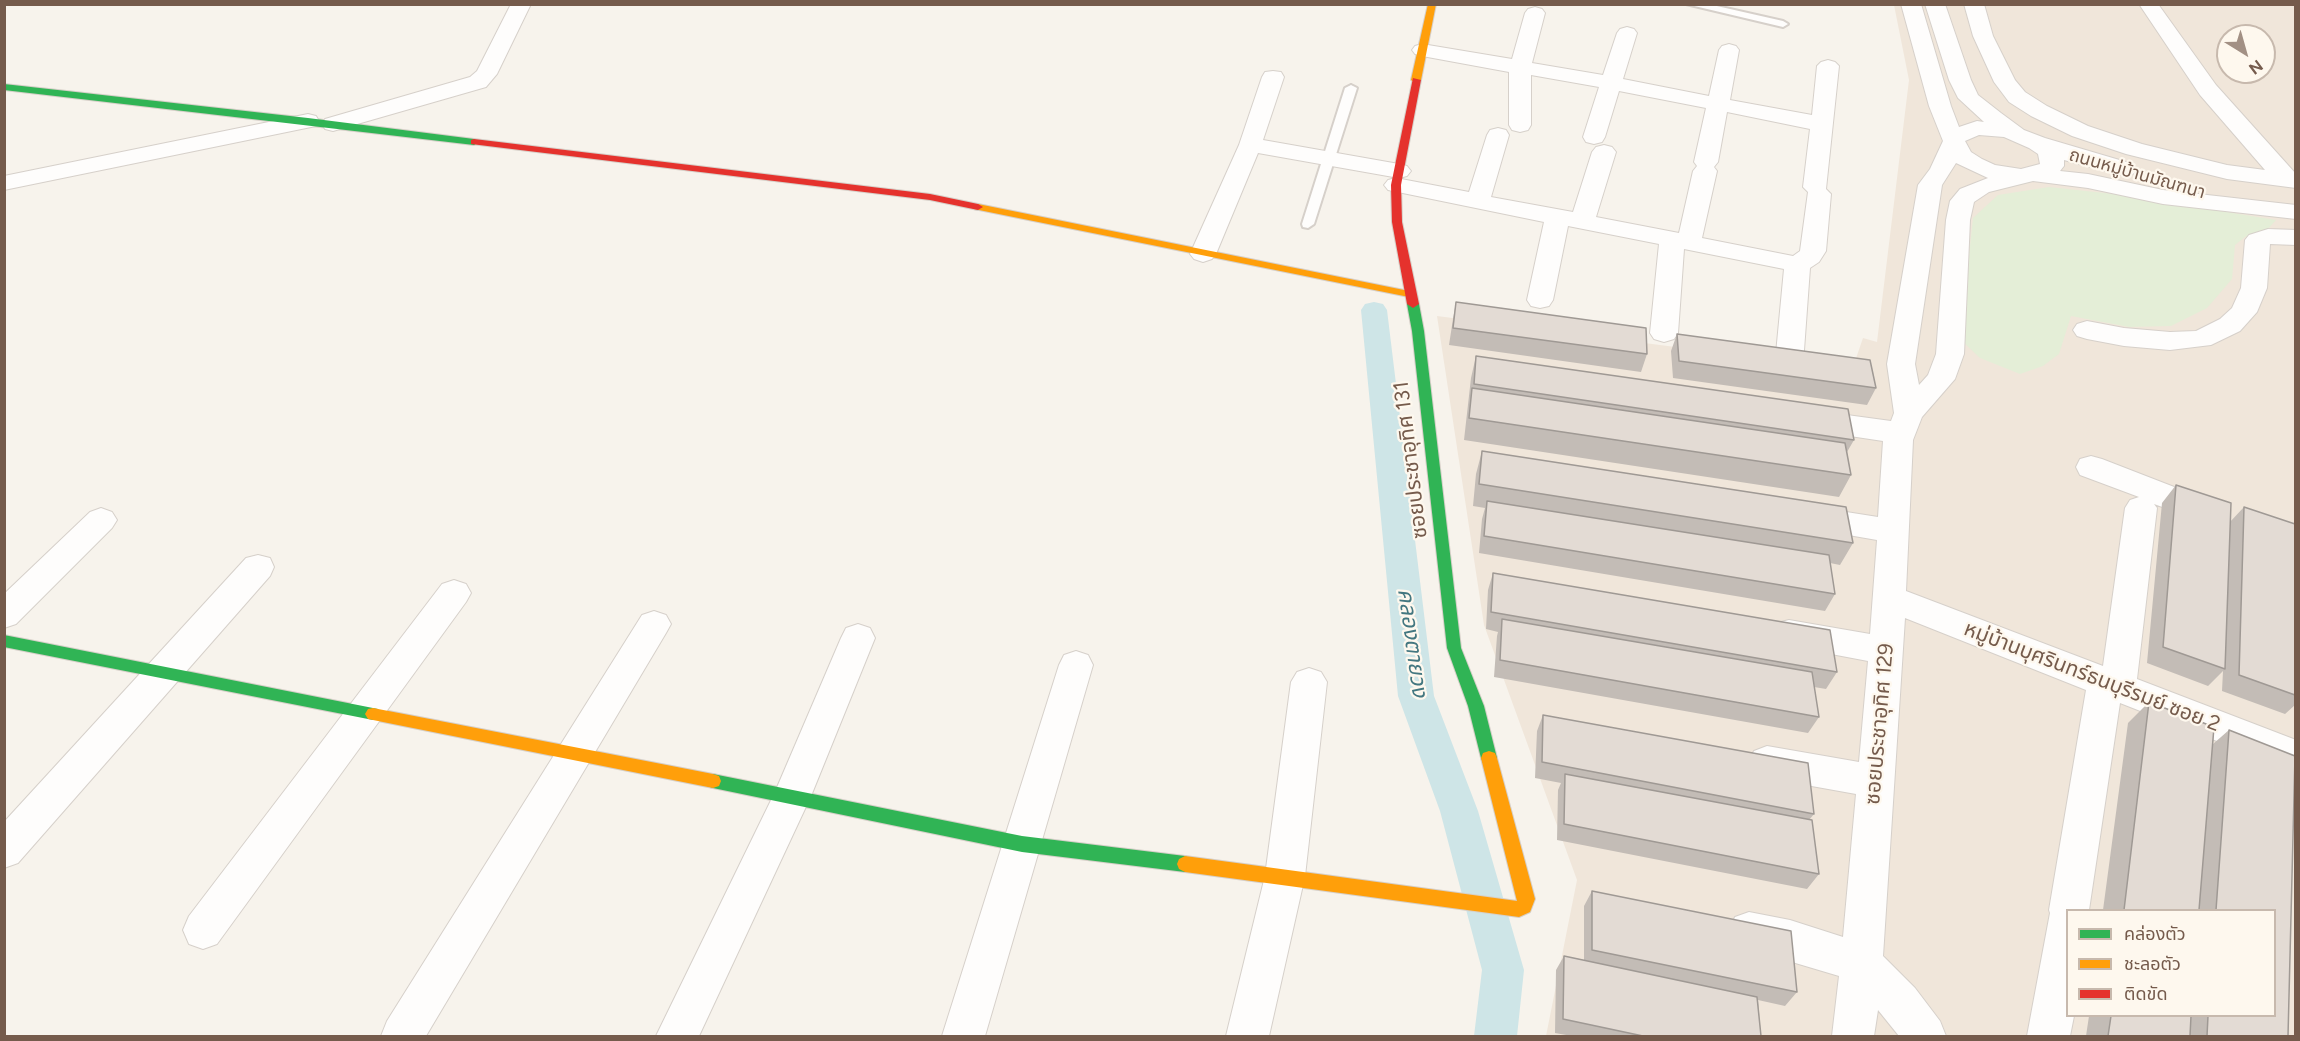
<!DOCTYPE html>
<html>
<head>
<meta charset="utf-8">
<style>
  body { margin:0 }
  #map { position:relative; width:2300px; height:1041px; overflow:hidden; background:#f7f3ec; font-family:Figtree,"Noto Sans Thai",sans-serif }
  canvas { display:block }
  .frame { position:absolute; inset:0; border:6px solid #755b4c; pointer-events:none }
  .legend { position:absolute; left:2066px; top:909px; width:210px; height:108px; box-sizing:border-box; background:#fef8ee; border:2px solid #c7b9ad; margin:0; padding:8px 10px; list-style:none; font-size:18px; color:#755b4c }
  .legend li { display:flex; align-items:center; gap:12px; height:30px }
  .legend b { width:30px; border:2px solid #c7b9ad }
  .north { position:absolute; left:2216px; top:24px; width:60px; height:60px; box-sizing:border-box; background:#fef8ee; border:2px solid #c7b9ad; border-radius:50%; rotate:143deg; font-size:16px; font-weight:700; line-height:24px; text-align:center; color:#755b4c }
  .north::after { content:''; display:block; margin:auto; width:21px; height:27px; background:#a29084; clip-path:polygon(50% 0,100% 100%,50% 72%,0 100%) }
</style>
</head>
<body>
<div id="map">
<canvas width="2300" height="1041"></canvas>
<div class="frame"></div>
<ul class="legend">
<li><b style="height:8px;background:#30b455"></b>คล่องตัว</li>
<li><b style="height:8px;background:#ff9f0a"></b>ชะลอตัว</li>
<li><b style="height:8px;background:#e5322d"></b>ติดขัด</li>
</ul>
<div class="north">N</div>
</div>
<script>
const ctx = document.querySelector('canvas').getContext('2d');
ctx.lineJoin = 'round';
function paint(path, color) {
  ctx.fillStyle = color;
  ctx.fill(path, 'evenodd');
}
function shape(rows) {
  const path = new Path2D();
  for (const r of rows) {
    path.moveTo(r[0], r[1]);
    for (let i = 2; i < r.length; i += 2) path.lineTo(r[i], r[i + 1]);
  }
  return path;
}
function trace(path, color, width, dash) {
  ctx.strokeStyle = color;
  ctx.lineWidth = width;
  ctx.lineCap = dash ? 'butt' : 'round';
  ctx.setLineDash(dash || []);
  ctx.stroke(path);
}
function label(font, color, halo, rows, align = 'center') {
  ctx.font = font + ' Figtree,"Noto Sans Thai",sans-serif';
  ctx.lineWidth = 4.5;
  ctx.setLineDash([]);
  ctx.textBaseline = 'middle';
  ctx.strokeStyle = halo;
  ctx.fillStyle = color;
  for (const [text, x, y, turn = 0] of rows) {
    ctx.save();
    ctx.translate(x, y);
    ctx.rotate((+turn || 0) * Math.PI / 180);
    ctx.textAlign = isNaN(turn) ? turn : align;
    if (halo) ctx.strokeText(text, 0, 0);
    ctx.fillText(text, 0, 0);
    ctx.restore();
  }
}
paint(shape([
  [1894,5,2295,5,2295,1036,1546,1036,1577,880,1484,625,1437,316,1852,370,1863,338,1877,342,1909,80],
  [2228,36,2264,36,2264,72,2228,72],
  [2068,910,2274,910,2274,1016,2068,1016]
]), '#f0e6da');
paint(shape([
  [2049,187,2123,195,2276,220,2267,230,2245,237,2235,245,2232,279,2207,308,2171,326,2129,327,2071,316,2059,354,2043,366,2020,374,1980,358,1960,339,1973,218,1998,195]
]), '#e4eed7');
paint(shape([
  [1374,302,1383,304,1387,310,1434,696,1478,811,1524,970,1517,1036,1474,1036,1482,970,1440,811,1398,696,1361,310,1365,304,1374,302]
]), '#cee5e7');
const lane = shape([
  [1686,4,1708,4,1783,21,1788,24,1783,27,1686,4],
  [1351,85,1357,88,1314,224,1308,228,1303,227,1302,224,1345,88,1351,85]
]);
const street = shape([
  [511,4,530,6,497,74,486,87,333,131,325,129,322,124,325,119,470,77,477,71,511,4],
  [1901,4,1921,4,1951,106,1959,127,1977,121,1984,122,1958,98,1949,80,1925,4,1945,4,1971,80,1978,95,2001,113,2024,130,2045,138,2133,164,2137,169,2133,174,2125,176,2064,160,2064,166,2060,171,2088,174,2163,190,2296,205,2296,219,2163,204,2088,188,2033,181,1989,192,1974,202,1970,220,1964,354,1955,379,1922,417,1913,440,1906,591,2103,666,2125,508,2130,500,2139,497,2080,475,2076,467,2080,459,2091,456,2102,459,2218,504,2223,512,2218,520,2207,523,2154,504,2157,508,2137,679,2296,740,2296,772,2120,703,2089,910,2068,910,2068,1016,2074,1016,2070,1036,2027,1036,2050,913,2049,910,2086,690,1905,618,1883,956,1915,988,1940,1021,1946,1036,1899,1036,1878,1010,1874,1036,1832,1036,1839,976,1735,945,1729,931,1735,917,1749,912,1790,920,1843,937,1856,794,1767,778,1754,773,1748,762,1754,751,1767,746,1859,762,1868,661,1789,646,1777,643,1772,633,1777,623,1789,620,1870,634,1877,540,1808,528,1797,525,1792,517,1797,509,1808,506,1878,517,1883,441,1810,430,1800,427,1795,420,1800,413,1810,410,1891,421,1894,413,1887,364,1918,185,1930,169,1943,141,1929,106,1901,4],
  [1979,135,2004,137,2029,148,2038,154,2040,164,2021,169,1995,165,1982,159,1971,152,1965,141,1979,135],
  [1956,163,1988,178,1960,189,1950,201,1946,220,1936,354,1928,375,1919,385,1915,364,1942,185,1956,163],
  [1964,4,1984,4,1993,36,2015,80,2025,92,2047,106,2088,126,2142,144,2227,165,2265,170,2200,95,2139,4,2158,4,2216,85,2296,174,2296,188,2227,179,2126,154,2072,136,2031,116,2009,102,1994,82,1973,36,1964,4],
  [1535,7,1542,9,1545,13,1532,63,1603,75,1617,33,1620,29,1627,27,1634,29,1637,33,1623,79,1709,96,1719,50,1722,46,1729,44,1736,46,1739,50,1730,100,1812,115,1817,66,1821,62,1828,60,1835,62,1839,66,1826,189,1831,194,1826,251,1819,262,1810,268,1803,364,1799,370,1789,373,1779,370,1775,364,1784,269,1684,249,1678,333,1674,339,1664,342,1654,339,1650,333,1659,244,1568,226,1553,300,1549,306,1540,308,1531,306,1527,300,1544,222,1388,190,1384,185,1388,180,1396,178,1469,192,1487,135,1490,130,1498,128,1506,130,1509,135,1491,197,1573,212,1592,152,1596,147,1604,145,1612,147,1616,152,1596,217,1679,233,1693,171,1697,166,1694,162,1706,108,1619,91,1605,137,1602,142,1594,144,1586,142,1583,137,1599,87,1531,75,1531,125,1528,130,1520,132,1512,130,1509,125,1509,72,1422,56,1415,54,1412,50,1415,46,1422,44,1512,59,1525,13,1528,9,1535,7],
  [1727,112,1810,129,1803,187,1808,192,1800,251,1793,256,1702,238,1717,171,1714,167,1718,162,1727,112],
  [1273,71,1281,72,1284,77,1263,140,1399,164,1407,166,1411,171,1407,176,1399,178,1258,153,1216,254,1212,259,1203,262,1194,259,1190,254,1239,145,1262,77,1265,72,1273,71],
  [308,114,316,116,319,121,316,126,4,190,4,176,308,114],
  [2268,229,2296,230,2296,245,2270,244,2267,288,2257,312,2240,331,2211,345,2170,350,2124,346,2087,339,2077,336,2073,330,2077,324,2087,321,2124,328,2170,332,2196,331,2220,319,2232,308,2241,288,2245,240,2249,235,2268,229],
  [101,508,112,512,117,520,112,528,16,624,4,628,4,594,90,512,101,508],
  [258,555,270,558,274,567,270,576,18,863,4,868,4,822,246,558,258,555],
  [454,580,466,584,471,593,466,602,217,944,203,949,189,944,183,930,189,916,442,584,454,580],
  [654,611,666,615,671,624,666,633,426,1036,381,1036,387,1021,642,615,654,611],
  [858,624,870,628,875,638,811,796,699,1036,656,1036,775,792,841,638,846,628,858,624],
  [1076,651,1088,655,1093,665,985,1036,942,1036,1059,665,1064,655,1076,651],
  [1309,668,1321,672,1327,682,1305,876,1269,1036,1226,1036,1265,876,1291,682,1297,672,1309,668]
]);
const fast = shape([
  [4,84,308,118,474,139,479,142,474,145,4,90,4,84],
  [1413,300,1419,304,1424,331,1461,648,1484,706,1497,758,1495,763,1489,765,1483,763,1481,758,1468,706,1447,648,1412,331,1407,304,1413,300],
  [4,635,373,708,378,709,381,714,378,719,373,720,4,647,4,635],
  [713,774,1022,836,1185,856,1191,859,1193,864,1191,869,1185,872,1022,852,713,788,707,786,705,781,707,776,713,774]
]);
const slow = shape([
  [1428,4,1436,4,1421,80,1416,83,1411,80,1428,4],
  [978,204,1409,291,1415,294,1409,297,974,209,974,205,978,204],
  [373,708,713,774,719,776,721,781,719,786,713,788,368,719,365,714,368,709,373,708],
  [1489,751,1495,753,1497,758,1535,899,1530,912,1519,917,1185,872,1179,869,1177,864,1179,859,1185,856,1517,901,1481,758,1483,753,1489,751]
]);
const jam = shape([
  [1413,78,1421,80,1401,185,1402,222,1419,304,1413,308,1407,304,1392,222,1391,185,1413,78],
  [474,139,930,194,978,204,983,207,978,210,930,200,471,144,471,140,474,139]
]);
trace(lane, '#d6d0ca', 4);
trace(street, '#d6d0ca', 2);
trace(fast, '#d6cfc8', 2);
trace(slow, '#d6cfc8', 2);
trace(jam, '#d6cfc8', 2);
paint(lane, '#fefdfc');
paint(street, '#fefdfc');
paint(fast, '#30b455');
paint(slow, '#ff9f0a');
paint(jam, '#e5322d');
paint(shape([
  [1456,302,1647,354,1641,372,1449,345,1453,319],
  [1677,334,1876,388,1867,405,1673,378,1671,351],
  [1476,356,1854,440,1847,452,1851,475,1839,497,1464,440,1471,378],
  [1482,451,1853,543,1840,565,1830,563,1835,594,1825,611,1479,553,1482,519,1485,508,1473,506,1476,474],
  [2176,485,2230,522,2244,507,2295,524,2295,705,2285,714,2222,691,2223,671,2208,686,2147,663,2162,503],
  [1493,573,1837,672,1826,689,1814,687,1819,717,1808,733,1494,677,1497,636,1498,632,1486,629,1488,590],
  [2149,702,2214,727,2213,744,2229,730,2295,756,2288,1036,2086,1036,2089,1016,2274,1016,2274,910,2103,910,2128,723],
  [1543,715,1814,814,1809,820,1819,874,1807,889,1557,840,1558,790,1561,783,1535,778,1537,731],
  [1592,891,1797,992,1785,1006,1758,1000,1761,1036,1572,1036,1555,1033,1556,970,1564,956,1584,960,1584,906]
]), '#c3bcb6');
const building = shape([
  [1456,302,1646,328,1647,354,1453,328,1456,302],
  [1677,334,1870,360,1876,388,1679,361,1677,334],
  [1476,356,1848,409,1854,440,1474,384,1476,356],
  [1472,388,1845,443,1851,475,1469,418,1472,388],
  [1482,451,1846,507,1853,543,1479,484,1482,451],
  [2176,485,2231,503,2225,669,2163,647,2176,485],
  [1487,501,1829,555,1835,594,1484,536,1487,501],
  [2244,507,2295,524,2295,695,2239,675,2244,507],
  [1493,573,1830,630,1837,672,1491,612,1493,573],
  [1502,619,1812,672,1819,717,1500,660,1502,619],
  [2149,702,2214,727,2199,910,2124,910,2149,702],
  [1543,715,1808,763,1814,814,1542,762,1543,715],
  [2229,730,2295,756,2288,1036,2207,1036,2208,1016,2274,1016,2274,910,2216,910,2229,730],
  [1565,774,1812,820,1819,874,1564,824,1565,774],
  [1592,891,1791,931,1797,992,1592,950,1592,891],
  [1564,956,1757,997,1761,1036,1643,1036,1563,1019,1564,956],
  [2111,1016,2191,1016,2190,1036,2108,1036,2111,1016]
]);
paint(building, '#e3dbd4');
trace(building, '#9f9994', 1.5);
label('18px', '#755b4c', '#fef8ee', [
  ["ถนนหมู่บ้านมัณฑนา",2137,174,16]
]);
label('21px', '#755b4c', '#fef8ee', [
  ["ซอยประชาอุทิศ 131",1411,460,-97],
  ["หมู่บ้านบุศรินทร์ธนบุรีรมย์ ซอย 2",2092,677,21],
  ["ซอยประชาอุทิศ 129",1880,724,-85]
]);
label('italic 22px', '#437780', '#fef8ee', [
  ["คลองตายวง",1412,643,82]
]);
</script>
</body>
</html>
